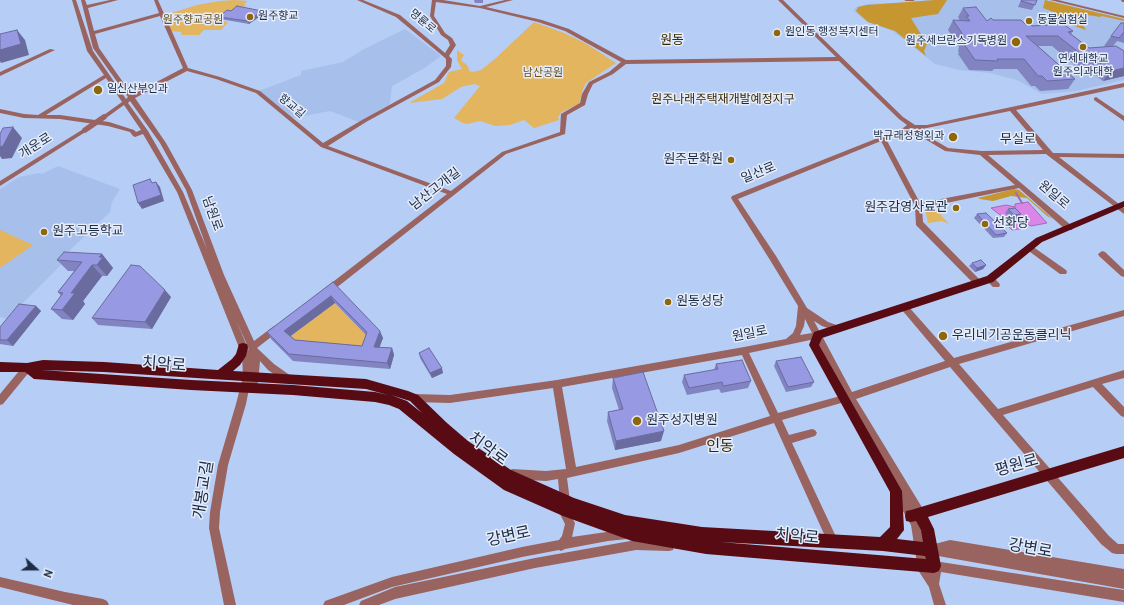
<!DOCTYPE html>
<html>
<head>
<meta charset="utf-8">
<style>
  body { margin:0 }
  #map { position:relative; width:1124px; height:605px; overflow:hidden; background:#b6cdf6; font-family:Overpass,sans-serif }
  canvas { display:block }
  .north { position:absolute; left:16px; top:549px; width:40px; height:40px; -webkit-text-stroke:3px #e5edfb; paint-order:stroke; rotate:111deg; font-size:11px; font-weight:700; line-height:16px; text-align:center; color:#1d2b45 }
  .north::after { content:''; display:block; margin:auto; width:14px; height:18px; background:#1d2b45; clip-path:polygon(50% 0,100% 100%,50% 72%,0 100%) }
</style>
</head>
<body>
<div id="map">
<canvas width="1124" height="605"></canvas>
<div class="north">N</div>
</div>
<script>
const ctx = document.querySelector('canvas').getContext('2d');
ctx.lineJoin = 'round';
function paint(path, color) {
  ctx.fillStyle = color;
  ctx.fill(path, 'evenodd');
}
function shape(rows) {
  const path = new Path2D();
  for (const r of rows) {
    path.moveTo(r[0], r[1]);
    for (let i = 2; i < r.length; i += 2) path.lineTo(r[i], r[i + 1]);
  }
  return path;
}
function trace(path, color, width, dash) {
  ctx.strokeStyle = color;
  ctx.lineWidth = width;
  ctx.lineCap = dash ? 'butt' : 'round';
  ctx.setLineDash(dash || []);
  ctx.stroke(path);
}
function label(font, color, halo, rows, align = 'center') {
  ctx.font = font + ' Overpass,"Noto Sans KR",sans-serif';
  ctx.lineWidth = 3;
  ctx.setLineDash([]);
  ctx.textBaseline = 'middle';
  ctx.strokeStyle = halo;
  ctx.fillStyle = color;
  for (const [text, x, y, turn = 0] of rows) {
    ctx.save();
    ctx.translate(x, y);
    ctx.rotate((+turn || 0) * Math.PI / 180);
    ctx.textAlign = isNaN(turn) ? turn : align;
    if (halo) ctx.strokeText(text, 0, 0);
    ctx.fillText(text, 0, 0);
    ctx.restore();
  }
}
paint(shape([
  [926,0,1045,0,1124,19,1124,80,1076,91,1042,94,1017,80,990,73,959,70,935,64,893,31,867,22,854,11,856,7,867,4,920,2],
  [405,29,441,56,423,69,392,86,390,104,359,122,330,111,293,118,259,91,301,75,301,71,343,62,364,49],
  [58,166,120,189,112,202,110,212,68,252,72,254,60,263,61,265,7,319,0,317,0,189,19,177,39,173,42,174]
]), '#a7bfeb');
paint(shape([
  [235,0,248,1,244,4,246,5,242,8,232,11,219,20,228,22,221,30,204,30,199,35,182,35,181,32,171,31,165,15,197,5,219,1],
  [534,22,564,33,585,43,616,63,586,83,583,89,579,104,562,112,558,117,559,120,534,128,524,120,510,125,496,126,480,121,467,124,463,123,454,118,480,86,474,84,461,87,442,99,409,103,444,83,449,72,462,69,457,60,457,50,464,55,461,60,468,66,469,71,472,72,481,70,496,58],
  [931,206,934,207,949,224,942,221,928,223,925,208],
  [0,230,33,245,0,268],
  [335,303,370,339,365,353,299,347,288,338]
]), '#e3b55e');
paint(shape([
  [935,0,947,0,938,14,911,18,927,44,924,51,926,56,895,31,868,22,856,11,858,7,867,5],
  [1045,0,1124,19,1124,21,1102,16,1100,17,1082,14,1079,19,1086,30,1060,21,1056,13,1043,8],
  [1014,189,1019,190,1053,219,1047,216,1027,198,1011,196,993,201,980,199,978,198]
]), '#c69631');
const water = shape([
  [1028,202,1047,223,1031,226,1027,224,1025,225,1025,228,1012,230,1006,224,1007,221,1003,217,991,208,1006,205,1015,207,1015,204,1028,202]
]);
paint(water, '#d986e6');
trace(water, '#a16bb6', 1);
trace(shape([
  [1016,193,1022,203]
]), '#a16bb6', 2);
paint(shape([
  [72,0,76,0,93,51,126,99,128,97,93,48,81,0,85,0,87,5,110,0,118,0,88,8,94,31,159,13,154,0,158,0,188,68,220,77,260,91,323,143,362,120,435,80,446,66,446,59,444,57,396,17,357,0,363,0,400,15,445,53,450,45,448,40,441,35,430,16,432,0,443,0,480,6,505,0,513,0,486,7,542,20,569,29,626,60,836,57,778,0,783,0,903,117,915,125,927,125,1124,83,1124,87,1016,110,1053,153,1124,154,1124,158,1059,157,1124,208,1124,214,1046,154,988,155,1072,226,1073,228,1072,230,1066,230,1019,188,922,208,923,222,981,281,982,283,981,285,978,286,975,285,916,225,915,206,881,141,738,199,776,256,807,308,828,322,842,327,843,329,842,331,839,332,822,326,814,321,852,392,945,361,902,310,901,308,902,306,905,305,908,306,954,358,1124,310,1124,316,959,364,998,409,1124,370,1124,378,1102,384,1124,407,1124,417,1121,416,1093,387,1003,415,1109,536,1118,544,1124,544,1124,554,1116,554,1112,553,1101,544,950,367,856,399,923,509,924,513,923,517,918,518,921,524,928,568,929,569,929,566,930,562,934,561,1124,590,1124,602,941,572,939,584,946,605,934,605,929,587,918,570,911,525,892,492,893,489,898,488,848,401,782,420,789,435,812,429,815,430,817,433,815,436,792,443,838,541,837,545,833,546,829,545,774,423,679,453,567,478,570,501,569,505,565,506,575,523,572,537,627,529,631,530,632,534,631,538,627,539,608,541,565,549,561,551,559,550,522,557,392,587,344,605,323,605,325,601,392,577,522,547,559,540,562,536,565,524,558,510,559,506,563,505,560,501,558,479,546,481,512,479,509,477,507,474,509,471,512,469,546,471,566,469,553,388,450,403,414,402,411,401,409,398,411,395,414,394,450,395,557,380,744,347,786,339,793,333,796,326,798,306,770,260,731,198,732,196,903,128,907,125,899,119,839,61,626,64,613,74,593,84,588,94,585,105,567,115,565,134,506,154,331,292,328,293,324,290,325,288,447,194,321,147,256,93,216,79,187,71,135,98,166,143,192,190,224,275,254,341,274,326,277,325,280,326,281,328,280,330,257,348,274,364,291,376,292,379,291,382,288,383,285,382,268,370,260,361,258,383,257,386,254,387,250,384,246,404,228,465,220,512,219,528,236,605,224,605,209,528,210,512,218,465,236,404,243,377,242,355,177,192,143,134,135,137,133,136,130,132,108,126,60,119,24,118,0,113,0,109,24,114,38,115,104,75,87,51,72,0],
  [436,2,480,8,538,22,565,31,621,62,609,72,589,82,582,94,580,103,561,114,560,132,502,152,451,191,328,146,366,122,439,82,451,67,452,59,449,56,456,45,452,38,445,33,434,16,436,2],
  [160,16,183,68,132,95,99,48,95,34,160,16],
  [106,78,122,102,101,117,102,118,106,118,124,105,141,130,136,132,134,130,109,122,60,115,46,115,106,78],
  [130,101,160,143,186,190,207,249,183,192,148,131,128,103,130,101],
  [1010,111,1043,150,982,151,948,148,929,137,922,129,1010,111],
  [910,128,916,129,917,131,913,132,909,129,910,128],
  [904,131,912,136,920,134,925,139,945,151,980,155,1015,185,920,203,886,139,904,131],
  [805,319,812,333,800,335,804,326,805,319],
  [236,320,248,347,249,351,236,320],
  [815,339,844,395,778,413,749,353,815,339],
  [742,355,770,416,679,445,576,467,562,387,742,355],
  [904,0,915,0,913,1,906,1,904,0],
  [1050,0,1058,0,1124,16,1124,18,1050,0],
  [1121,0,1124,0,1124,2,1122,2,1121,0],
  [50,49,55,50,0,76,0,72,50,49],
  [1096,97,1124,116,1124,121,1094,100,1094,98,1096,97],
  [85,128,87,129,87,131,0,186,0,181,85,128],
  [1029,244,1066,270,1067,272,1066,274,1060,274,1026,249,1025,247,1029,244],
  [1102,251,1105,252,1124,270,1124,277,1121,276,1099,256,1098,254,1102,251],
  [990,276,993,277,999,283,1000,285,999,287,993,287,987,281,986,279,990,276],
  [27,364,30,365,31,368,30,371,3,404,0,405,0,394,24,365,27,364],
  [636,540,669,541,673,542,674,546,673,550,669,551,636,550,535,568,395,599,379,605,359,605,361,601,395,587,535,558,636,540],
  [950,540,1124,569,1124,589,927,554,926,550,927,546,950,540],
  [0,577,65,592,103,599,107,601,109,605,73,605,0,587,0,577]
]), '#996360');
paint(shape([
  [1124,201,1124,207,1042,242,993,282,822,338,819,345,902,491,904,530,897,539,923,542,921,530,916,521,911,522,906,521,905,516,906,511,911,510,1124,446,1124,458,928,517,934,529,941,566,939,571,934,573,706,554,632,541,563,516,504,490,454,454,399,409,389,405,375,402,293,395,191,390,34,379,25,372,0,372,0,362,27,363,43,360,104,362,218,370,232,359,236,354,239,344,243,343,247,344,248,347,246,356,240,365,233,371,366,379,408,391,418,395,447,423,468,441,511,470,574,498,625,515,702,527,880,537,890,527,890,492,809,345,814,332,987,276,1036,238,1124,201],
  [41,370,104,372,366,389,388,395,375,392,293,385,191,380,41,370],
  [391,395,410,401,422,413,407,401,391,395],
  [720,542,883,551,925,556,926,559,720,542]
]), '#580b13');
trace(shape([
  [85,130,104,117]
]), '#996360', 5.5);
paint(shape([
  [474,0,483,0,483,3,475,3],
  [1021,0,1037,0,1032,10,1018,7],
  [963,8,987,21,993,20,1073,31,1071,34,1089,48,1107,47,1104,46,1111,36,1124,23,1124,43,1117,41,1113,46,1124,76,1103,81,1093,73,1089,68,1078,68,1052,46,1038,46,1075,79,1068,89,1040,91,1035,86,1031,86,1017,69,994,69,992,71,969,70,958,54,959,53,958,51,959,47,948,30,953,20,960,21,958,17],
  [231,11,263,14,249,24,220,19,219,17],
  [1008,209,1018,218,1011,219,1005,213],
  [977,214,1007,233,1004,237,993,238,974,218],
  [102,254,113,268,107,276,102,276,83,301,85,304,73,320,62,319,51,309,61,296,58,292,74,271,68,271,57,260],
  [972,263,986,265,983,269,975,272,969,266],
  [333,282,383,338,379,347,392,348,394,355,390,369,293,361,271,339,267,332],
  [335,303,366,335,362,346,295,340,290,336],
  [171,297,152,329,98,325,92,318],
  [36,306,41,311,13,346,0,344,0,327],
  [419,353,443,373,432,378,420,358],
  [776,361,814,382,811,387,786,392,774,366],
  [716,364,751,381,748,388,721,393,719,389,687,395,682,382,684,375,714,370],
  [613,378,661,441,615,450,607,421,608,412,619,410,612,388]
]), '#8284c2');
paint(shape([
  [262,11,263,14,249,24,248,21],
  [17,30,25,40,29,55,1,63,0,61,0,50],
  [1124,68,1124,76,1103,81,1111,71],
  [13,127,22,138,12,158,2,159,0,156,0,147],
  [156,182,160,187,164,201,142,209,138,203],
  [1021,214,1018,218,1011,219,1014,215],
  [102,254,113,268,107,276,97,265,99,257],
  [92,265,102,276,83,301,85,304,73,320,62,310,71,293],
  [986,265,983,269,975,272,977,268],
  [165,290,171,297,152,329,145,322],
  [331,296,335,303,288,338,284,331],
  [36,306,41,311,13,346,7,340],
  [380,331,383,338,377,354,374,347],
  [392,348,394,355,390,369,387,363],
  [442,368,443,373,432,378,430,373],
  [664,431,661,441,615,450,616,441]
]), '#6a6b9e');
const building = shape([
  [1022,0,1037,0,1035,5,1021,1,1022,0],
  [237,6,262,11,248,21,219,17,227,10,231,11,237,6],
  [976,7,987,21,991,18,993,20,1021,20,1025,24,1031,24,1032,26,1063,24,1073,31,1068,32,1089,48,1116,46,1124,51,1124,68,1111,71,1100,63,1097,57,1086,58,1058,36,1026,36,1075,79,1047,81,1042,76,1038,76,1024,59,997,59,998,61,975,60,964,44,965,44,963,41,967,41,953,20,970,21,966,16,969,16,963,8,976,7],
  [1121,23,1124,23,1124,32,1119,38,1111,36,1121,23],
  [17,30,21,44,0,50,0,34,17,30],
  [13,127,3,146,0,147,0,134,3,128,13,127],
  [150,179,152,183,156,182,161,195,138,203,133,185,150,179],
  [1015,208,1021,214,1014,215,1008,209,1015,208],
  [986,213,1007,233,996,235,977,214,986,213],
  [64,252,102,254,99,257,103,257,97,265,92,265,71,293,75,293,62,310,51,309,63,293,58,292,82,262,57,260,64,252],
  [981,260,986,265,977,268,972,263,981,260],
  [131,265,140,266,165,290,145,322,92,318,131,265],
  [333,282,380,331,374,347,392,348,387,363,289,354,267,332,333,282],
  [331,296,367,332,362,346,295,340,284,331,331,296],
  [19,304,36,306,7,340,0,340,0,327,19,304],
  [429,348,442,368,430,373,419,353,429,348],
  [801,357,814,382,788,387,776,361,801,357],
  [742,360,751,381,723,386,722,382,689,388,684,375,718,369,716,364,742,360],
  [643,372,664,431,616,441,608,412,623,409,613,378,643,372]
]);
paint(building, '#9799e2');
trace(building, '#6a6b9e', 1);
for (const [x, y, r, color] of [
  [250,17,4,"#8d670a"],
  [1029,21,4,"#8d670a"],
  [777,33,4,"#8d670a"],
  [1016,42,5,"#8d670a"],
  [1083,47,4,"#8d670a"],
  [98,90,5,"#8d670a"],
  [953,137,5,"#8d670a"],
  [731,160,4,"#8d670a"],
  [956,208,4,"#8d670a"],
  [985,224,4,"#8d670a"],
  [44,232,4,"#8d670a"],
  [668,302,4,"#8d670a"],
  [943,336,5,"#8d670a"],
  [637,421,5,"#8d670a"]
]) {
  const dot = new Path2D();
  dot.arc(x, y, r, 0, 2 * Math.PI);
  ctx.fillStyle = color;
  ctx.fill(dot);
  trace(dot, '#e5edfb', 1.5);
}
label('11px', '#1d2b45', '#e5edfb', [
  ["원주향교",258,17],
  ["동물실험실",1037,21],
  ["원인동 행정복지센터",785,33],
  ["원주세브란스기독병원",1007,42,"right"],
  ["연세대학교",1083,60,"center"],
  ["원주의과대학",1083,73,"center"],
  ["일신산부인과",107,90],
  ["박규래정형외과",944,137,"right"]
], 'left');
label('11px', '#694f1c', '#e5edfb', [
  ["원주향교공원",193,21],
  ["남산공원",543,74]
]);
label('11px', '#1d2b45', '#e5edfb', [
  ["명륜로",422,22,40],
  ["향교길",291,107,40]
]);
label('12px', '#3b2901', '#e5edfb', [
  ["원주나래주택재개발예정지구",723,101]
]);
label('13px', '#3b2901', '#e5edfb', [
  ["원동",672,41]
]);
label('13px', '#1d2b45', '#e5edfb', [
  ["무실로",1018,140],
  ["개운로",36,147,-32],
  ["일산로",759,174,-22],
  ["남산고개길",436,190,-38],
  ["원일로",1053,196,41],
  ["남원로",211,214,70],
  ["원일로",750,335,-11]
]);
label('13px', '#1d2b45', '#e5edfb', [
  ["원주문화원",723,160,"right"],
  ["원주감영사료관",948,208,"right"],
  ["선화당",993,224],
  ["원주고등학교",52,232],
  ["원동성당",676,302],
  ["우리네기공운동클리닉",952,336],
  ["원주성지병원",646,421]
], 'left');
label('15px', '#3b2901', '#e5edfb', [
  ["인동",720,448]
]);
label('16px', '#1d2b45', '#e5edfb', [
  ["치악로",164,366,4],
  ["치악로",487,450,36],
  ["평원로",1017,467,-16],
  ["개봉교길",205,490,-81],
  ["강변로",509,538,-12],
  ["치악로",797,538,5],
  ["강변로",1030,550,10]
]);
</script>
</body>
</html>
